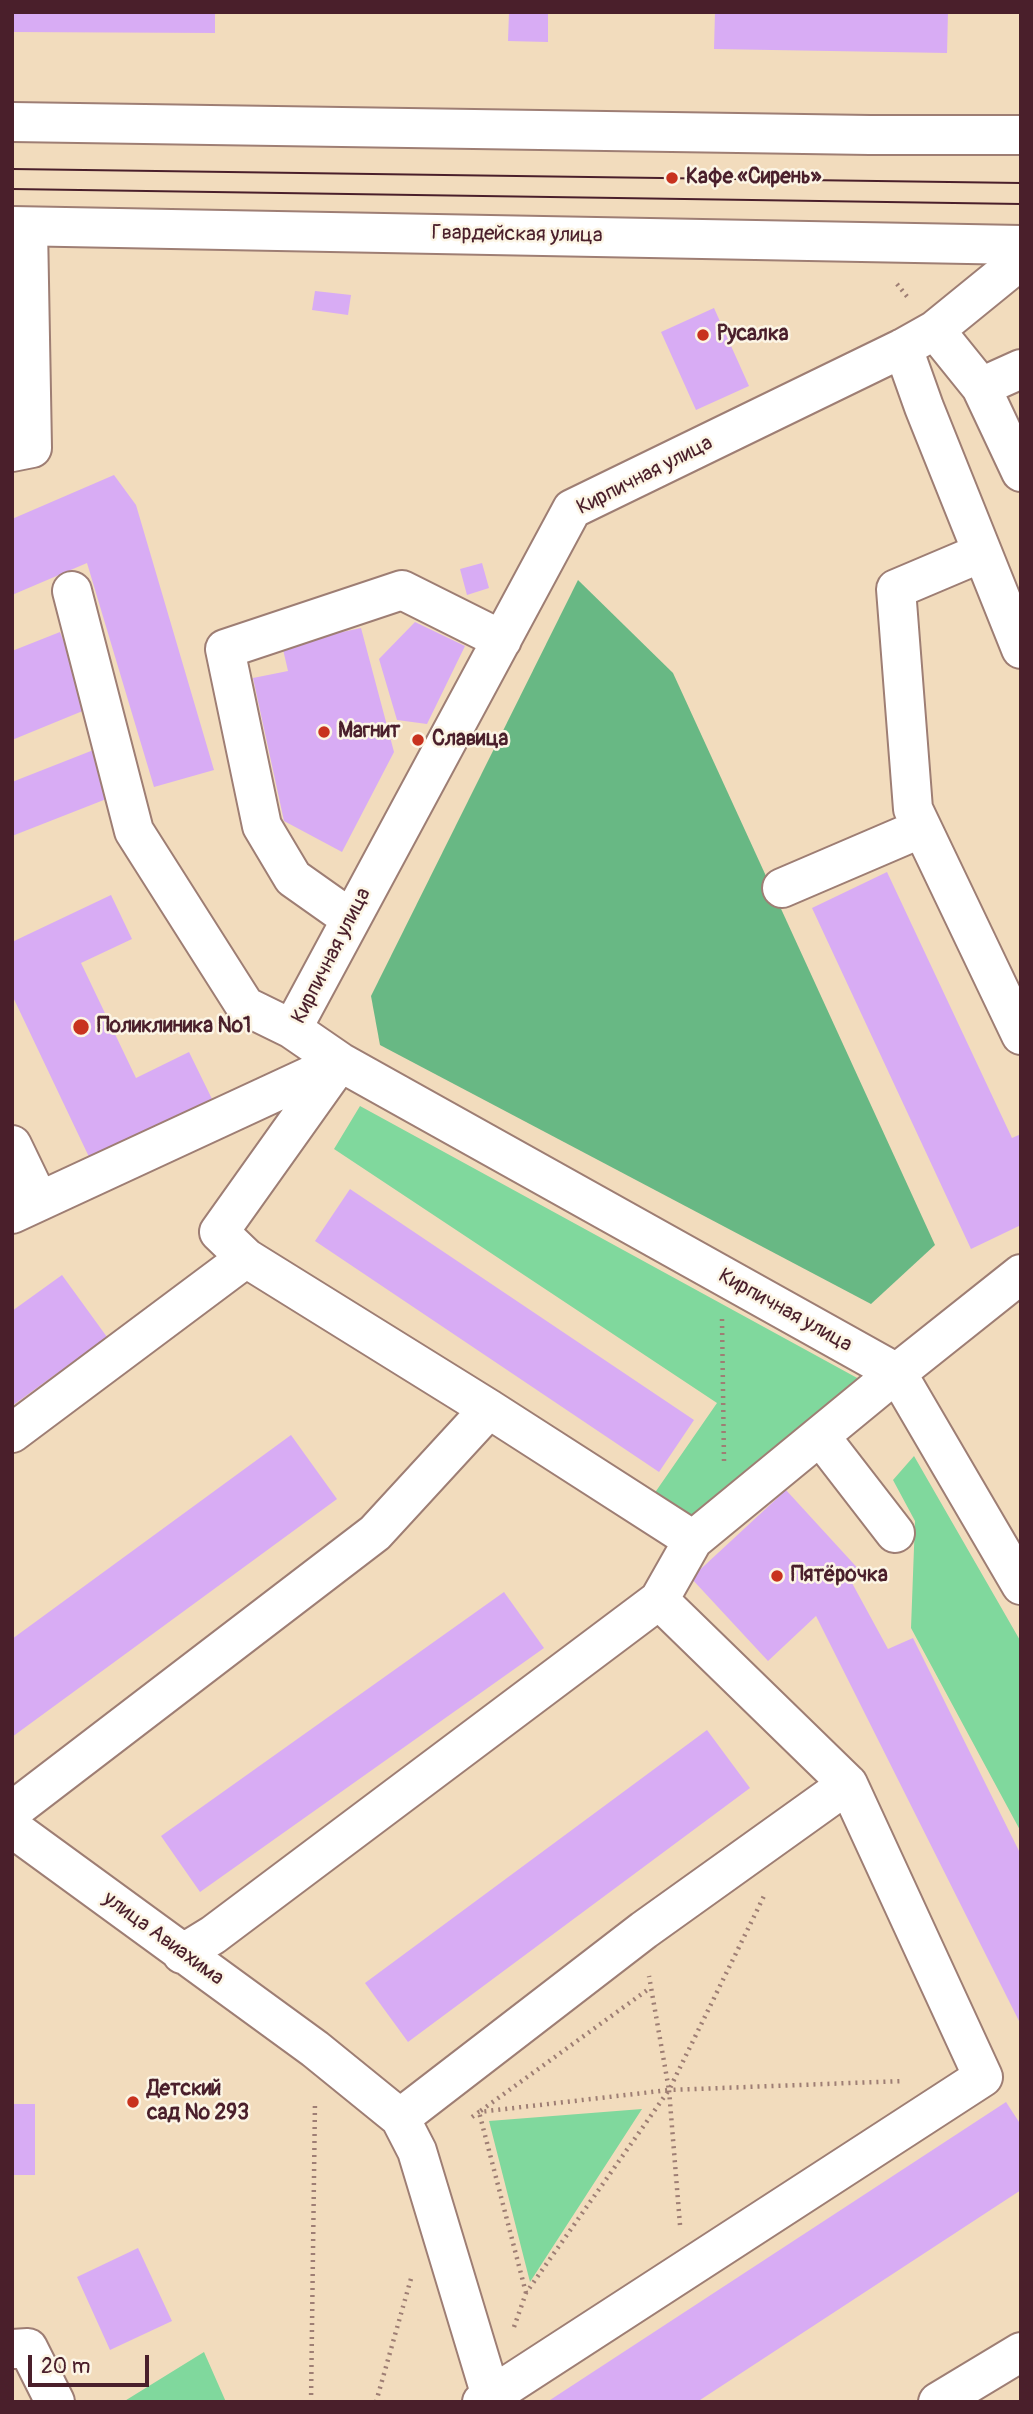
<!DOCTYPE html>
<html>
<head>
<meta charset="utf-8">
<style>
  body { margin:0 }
  #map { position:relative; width:1033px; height:2414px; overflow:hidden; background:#f2dcbd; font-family:Pangolin,sans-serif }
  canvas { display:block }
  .frame { position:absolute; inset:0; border:14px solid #4a1f2b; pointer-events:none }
  .scale { position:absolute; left:28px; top:2355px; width:121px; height:32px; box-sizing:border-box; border:4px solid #4a1f2b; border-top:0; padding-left:9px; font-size:21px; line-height:24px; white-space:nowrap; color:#4a1f2b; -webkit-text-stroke:5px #fcf5e5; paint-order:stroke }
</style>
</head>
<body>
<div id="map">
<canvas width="1033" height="2414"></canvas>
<div class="frame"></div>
<div class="scale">20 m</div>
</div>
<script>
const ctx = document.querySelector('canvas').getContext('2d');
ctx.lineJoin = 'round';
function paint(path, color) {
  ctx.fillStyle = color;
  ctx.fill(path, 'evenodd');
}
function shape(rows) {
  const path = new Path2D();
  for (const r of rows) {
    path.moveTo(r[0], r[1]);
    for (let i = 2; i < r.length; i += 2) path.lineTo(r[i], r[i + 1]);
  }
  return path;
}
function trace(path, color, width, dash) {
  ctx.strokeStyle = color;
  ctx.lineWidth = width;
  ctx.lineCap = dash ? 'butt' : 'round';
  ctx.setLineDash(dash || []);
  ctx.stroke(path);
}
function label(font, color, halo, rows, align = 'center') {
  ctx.font = font + ' Pangolin,sans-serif';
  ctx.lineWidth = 5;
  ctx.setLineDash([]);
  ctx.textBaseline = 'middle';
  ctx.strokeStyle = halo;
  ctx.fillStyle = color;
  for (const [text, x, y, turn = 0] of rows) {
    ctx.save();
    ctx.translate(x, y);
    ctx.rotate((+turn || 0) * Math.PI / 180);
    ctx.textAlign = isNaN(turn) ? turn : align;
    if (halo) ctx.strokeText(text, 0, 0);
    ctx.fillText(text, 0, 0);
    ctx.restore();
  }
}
paint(shape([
  [360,1106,870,1385,694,1528,654,1494,717,1403,334,1149],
  [914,1456,1021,1642,1021,1832,911,1628,915,1521,893,1480],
  [642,2109,530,2282,489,2121],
  [204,2352,226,2402,123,2402]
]), '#80d89d');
paint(shape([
  [578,580,673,673,935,1245,871,1304,380,1045,371,996]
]), '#68b884');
paint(shape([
  [12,12,215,12,215,33,12,32],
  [509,12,548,12,548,42,508,41],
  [715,12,948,12,947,53,714,49],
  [315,291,351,295,348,315,312,310],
  [714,308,749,386,696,410,661,332],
  [114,475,136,505,214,770,154,787,87,563,12,595,12,519],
  [482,563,489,588,467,595,460,569],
  [415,622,465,646,427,724,397,720,379,659],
  [361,628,394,752,342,852,284,821,253,678,288,671,282,645],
  [60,632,90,708,12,740,12,651],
  [96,749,114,796,12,836,12,782],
  [887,872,1012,1138,1021,1134,1021,1225,971,1249,812,908],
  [111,895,132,939,81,963,136,1078,189,1052,213,1101,90,1159,12,995,12,942],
  [350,1189,694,1420,659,1472,315,1241],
  [62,1275,107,1337,12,1406,12,1311],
  [291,1435,337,1499,12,1737,12,1639],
  [786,1490,863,1574,852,1583,888,1649,913,1638,1021,1855,1021,2025,816,1616,768,1661,691,1578],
  [504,1592,544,1648,200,1892,161,1836],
  [707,1730,750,1788,408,2042,365,1983],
  [1006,2102,1021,2125,1021,2190,697,2402,547,2402],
  [12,2104,35,2104,35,2175,12,2175],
  [138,2248,172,2321,110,2350,77,2277]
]), '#d8acf4');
const minor = shape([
  [935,330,981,387,1021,369],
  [903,348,924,407,1021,649],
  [981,387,1021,472],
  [12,452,32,448,28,227],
  [981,553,896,589,913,809,1021,1035],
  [72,591,134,831,245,1006,292,1029,340,1062,897,1373,1021,1585],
  [782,888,922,828],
  [351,919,293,878,262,826,225,649,402,590,502,640],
  [292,1029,572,509,903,348,935,330,1021,260],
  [340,1062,219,1232,246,1258,489,1409,693,1540],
  [12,1145,39,1201],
  [12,1214,338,1063],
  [12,1433,246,1258],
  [820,1436,895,1533],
  [12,1811,375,1533,489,1409],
  [12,1828,315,2049,400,2118],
  [182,1954,213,1935,659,1600,693,1540,884,1383,1021,1274],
  [12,2349,28,2348,55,2402],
  [491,2396,417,2151,400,2118,644,1930,848,1784],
  [482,2402,983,2077,848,1784,659,1600],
  [938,2402,1021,2352]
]);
const major = shape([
  [12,122,870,135,1021,135],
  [12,226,1021,245]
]);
trace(minor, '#9e7e74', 42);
trace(major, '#9e7e74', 42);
trace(shape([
  [897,284,909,299],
  [722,1319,724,1461],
  [472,2117,479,2112,669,2090,765,1894],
  [680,2225,669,2090,903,2081],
  [526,2293,479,2112,650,1988],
  [514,2327,526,2293,669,2090,649,1976],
  [311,2402,315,2102],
  [376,2402,412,2275]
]), '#9e7e74', 4.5, [2, 5]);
trace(minor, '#fff', 38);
trace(major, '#fff', 38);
trace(shape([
  [12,169,1021,183],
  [12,189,1021,204]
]), '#4a1f2b', 2);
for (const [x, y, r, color] of [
  [672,178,7,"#c8321e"],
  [703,335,7,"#c8321e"],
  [324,732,7,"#c8321e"],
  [418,740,7,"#c8321e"],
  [81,1027,9,"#c8321e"],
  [777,1576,7,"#c8321e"],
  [133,2102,7,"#c8321e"]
]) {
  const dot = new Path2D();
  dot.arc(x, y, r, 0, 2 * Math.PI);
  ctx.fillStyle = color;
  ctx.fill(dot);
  trace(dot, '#fcf5e5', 2.5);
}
label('bold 21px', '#4a1f2b', '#fcf5e5', [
  ["Кафе «Сирень»",686,178],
  ["Русалка",717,335],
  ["Магнит",338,732],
  ["Славица",432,740],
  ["Поликлиника №1",97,1027],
  ["Пятёрочка",791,1576],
  ["Детский",147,2090],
  ["сад № 293",147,2114]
], 'left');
label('21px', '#4a1f2b', '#fcf5e5', [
  ["Гвардейская улица",517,235,1],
  ["Кирпичная улица",645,476,-27],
  ["Кирпичная улица",332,956,-63],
  ["Кирпичная улица",785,1311,29],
  ["улица Авиахима",163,1939,36]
]);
</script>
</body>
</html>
